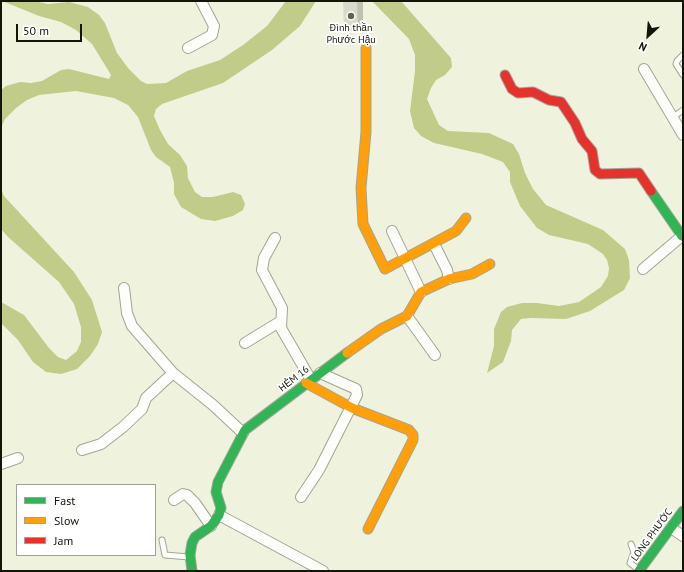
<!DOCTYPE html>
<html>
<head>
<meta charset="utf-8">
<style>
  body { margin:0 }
  #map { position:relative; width:684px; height:572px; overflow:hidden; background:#eff3de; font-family:"PT Sans",sans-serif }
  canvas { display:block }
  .frame { position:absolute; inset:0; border:2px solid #131508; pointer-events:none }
  .legend { position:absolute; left:16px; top:484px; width:140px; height:72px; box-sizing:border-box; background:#fff; border:1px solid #a1a19c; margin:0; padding:5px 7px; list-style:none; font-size:12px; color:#131508 }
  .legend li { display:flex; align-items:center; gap:8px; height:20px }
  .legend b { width:20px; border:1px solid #a1a19c }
  .north { position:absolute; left:628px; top:16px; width:40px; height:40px; -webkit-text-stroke:3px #fff; paint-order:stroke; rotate:206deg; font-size:11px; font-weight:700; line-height:16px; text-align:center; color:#131508 }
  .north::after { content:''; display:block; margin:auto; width:14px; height:18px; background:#131508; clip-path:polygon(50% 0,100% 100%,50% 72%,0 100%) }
  .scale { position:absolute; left:16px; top:24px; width:66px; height:18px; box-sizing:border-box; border:2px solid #131508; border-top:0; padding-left:5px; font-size:12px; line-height:14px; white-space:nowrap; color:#131508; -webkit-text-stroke:3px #fff; paint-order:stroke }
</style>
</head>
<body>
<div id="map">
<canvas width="684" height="572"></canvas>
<div class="frame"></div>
<ul class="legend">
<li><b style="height:5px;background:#30b455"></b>Fast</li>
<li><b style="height:5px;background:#ff9f0a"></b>Slow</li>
<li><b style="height:5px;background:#e5322d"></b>Jam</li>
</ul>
<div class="north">N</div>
<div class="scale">50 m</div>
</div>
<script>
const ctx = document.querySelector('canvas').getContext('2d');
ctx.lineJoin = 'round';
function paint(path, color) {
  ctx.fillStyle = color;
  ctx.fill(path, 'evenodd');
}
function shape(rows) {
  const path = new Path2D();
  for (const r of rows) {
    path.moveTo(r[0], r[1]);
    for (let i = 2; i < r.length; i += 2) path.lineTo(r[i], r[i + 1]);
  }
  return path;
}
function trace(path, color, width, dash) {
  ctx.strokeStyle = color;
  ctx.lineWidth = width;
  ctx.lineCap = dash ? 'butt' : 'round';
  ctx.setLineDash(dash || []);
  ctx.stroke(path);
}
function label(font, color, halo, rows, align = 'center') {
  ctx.font = font + ' "PT Sans",sans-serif';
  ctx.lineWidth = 3.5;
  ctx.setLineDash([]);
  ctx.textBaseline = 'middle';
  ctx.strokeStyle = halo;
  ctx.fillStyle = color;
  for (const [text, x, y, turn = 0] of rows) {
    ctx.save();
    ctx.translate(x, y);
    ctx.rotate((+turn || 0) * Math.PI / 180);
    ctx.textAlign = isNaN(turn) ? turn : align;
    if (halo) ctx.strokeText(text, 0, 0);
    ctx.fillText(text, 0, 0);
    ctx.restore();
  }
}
paint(shape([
  [2,1,34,1,48,4,69,2,88,7,99,15,105,23,117,53,128,68,141,81,147,84,166,83,187,71,220,60,243,45,267,26,286,1,316,1,300,26,272,50,223,83,162,104,156,109,154,116,160,130,168,144,180,155,187,166,188,178,195,192,202,197,213,197,233,192,241,195,245,204,243,210,233,216,215,221,201,219,181,207,174,194,174,183,170,167,156,157,151,150,138,117,128,105,114,98,76,91,39,95,27,100,16,108,5,119,1,128,1,90,6,86,20,82,31,83,42,81,61,70,69,69,109,79,111,75,92,44,76,30,61,22,39,16],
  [372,1,401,1,451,58,452,67,445,75,436,80,431,88,427,99,439,125,448,131,489,133,513,144,519,154,525,173,533,189,546,205,603,230,625,249,629,260,630,278,624,290,590,311,566,319,531,318,521,319,512,330,511,341,503,362,487,373,494,346,494,329,501,312,507,307,522,303,537,303,559,306,579,302,601,287,608,276,609,268,607,260,603,254,588,244,549,235,537,228,520,206,510,182,510,172,503,162,482,154,434,143,421,136,414,128,410,111,415,71,415,55,409,39],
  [1,189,4,196,74,272,92,300,102,332,98,344,90,356,77,369,61,374,46,372,33,362,18,340,1,323,1,302,24,315,49,348,58,357,66,360,77,351,81,342,81,327,74,304,59,282,8,237,1,229]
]), '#c1cc89');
paint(shape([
  [344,1,363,1,363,24,358,29]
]), '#0003');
paint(shape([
  [343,1,357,1,358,30,344,31]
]), '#d8dbcb');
const lane = shape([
  [683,55,677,61,676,64,683,75],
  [673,117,683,110],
  [162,540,165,555,189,557],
  [631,544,634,552,630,563,639,570]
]);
const street = shape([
  [188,48,212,35,214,26,201,1],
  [644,69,683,135],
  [392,231,421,292],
  [275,238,264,258,262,270,282,308,281,328,311,380],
  [434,244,447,270,449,279],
  [643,269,683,235],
  [124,288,127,313,132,326,173,373],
  [407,316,435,355],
  [245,343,281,321],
  [82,450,101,444,123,427,142,409,146,398,173,373,213,405,243,433],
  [1,464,18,458],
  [301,497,319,470,357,395,356,389,320,373],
  [174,500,183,494,187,495,195,503,211,526],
  [219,515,323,571],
  [671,528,683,536]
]);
const fast = shape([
  [651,191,682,236],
  [192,571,190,555,192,543,195,537,211,526,219,515,221,508,216,492,218,482,245,430,347,353],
  [639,571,683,511]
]);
const slow = shape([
  [366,48,366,132,361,188,363,224,385,269,456,231,466,218],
  [347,353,381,329,407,316,421,292,449,279,472,274,490,264],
  [306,383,352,408,409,430,413,435,413,440,368,529]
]);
const jam = shape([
  [505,75,512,89,518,93,533,92,549,100,561,102,575,123,582,139,592,151,595,170,600,174,639,173,651,191]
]);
trace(lane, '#a3a596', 7);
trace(street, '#a3a596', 12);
trace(fast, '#a3a596', 11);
trace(slow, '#a3a596', 11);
trace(jam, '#a3a596', 11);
trace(lane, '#fdfdfa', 5);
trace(street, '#fdfdfa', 10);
trace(fast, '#30b455', 9);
trace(slow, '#ff9f0a', 9);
trace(jam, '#e5322d', 9);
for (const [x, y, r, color] of [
  [351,16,4,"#606353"]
]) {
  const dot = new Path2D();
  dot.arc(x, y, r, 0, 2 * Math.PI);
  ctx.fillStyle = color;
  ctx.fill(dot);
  trace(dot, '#fff', 1.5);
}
label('10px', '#131508', '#fff', [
  ["Đình thần",351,28],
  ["Phước Hậu",351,40]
]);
label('10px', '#131508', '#fff', [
  ["HẺM 16",294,379,-38],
  ["LONG PHƯỚC",652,535,-54]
]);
</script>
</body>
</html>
